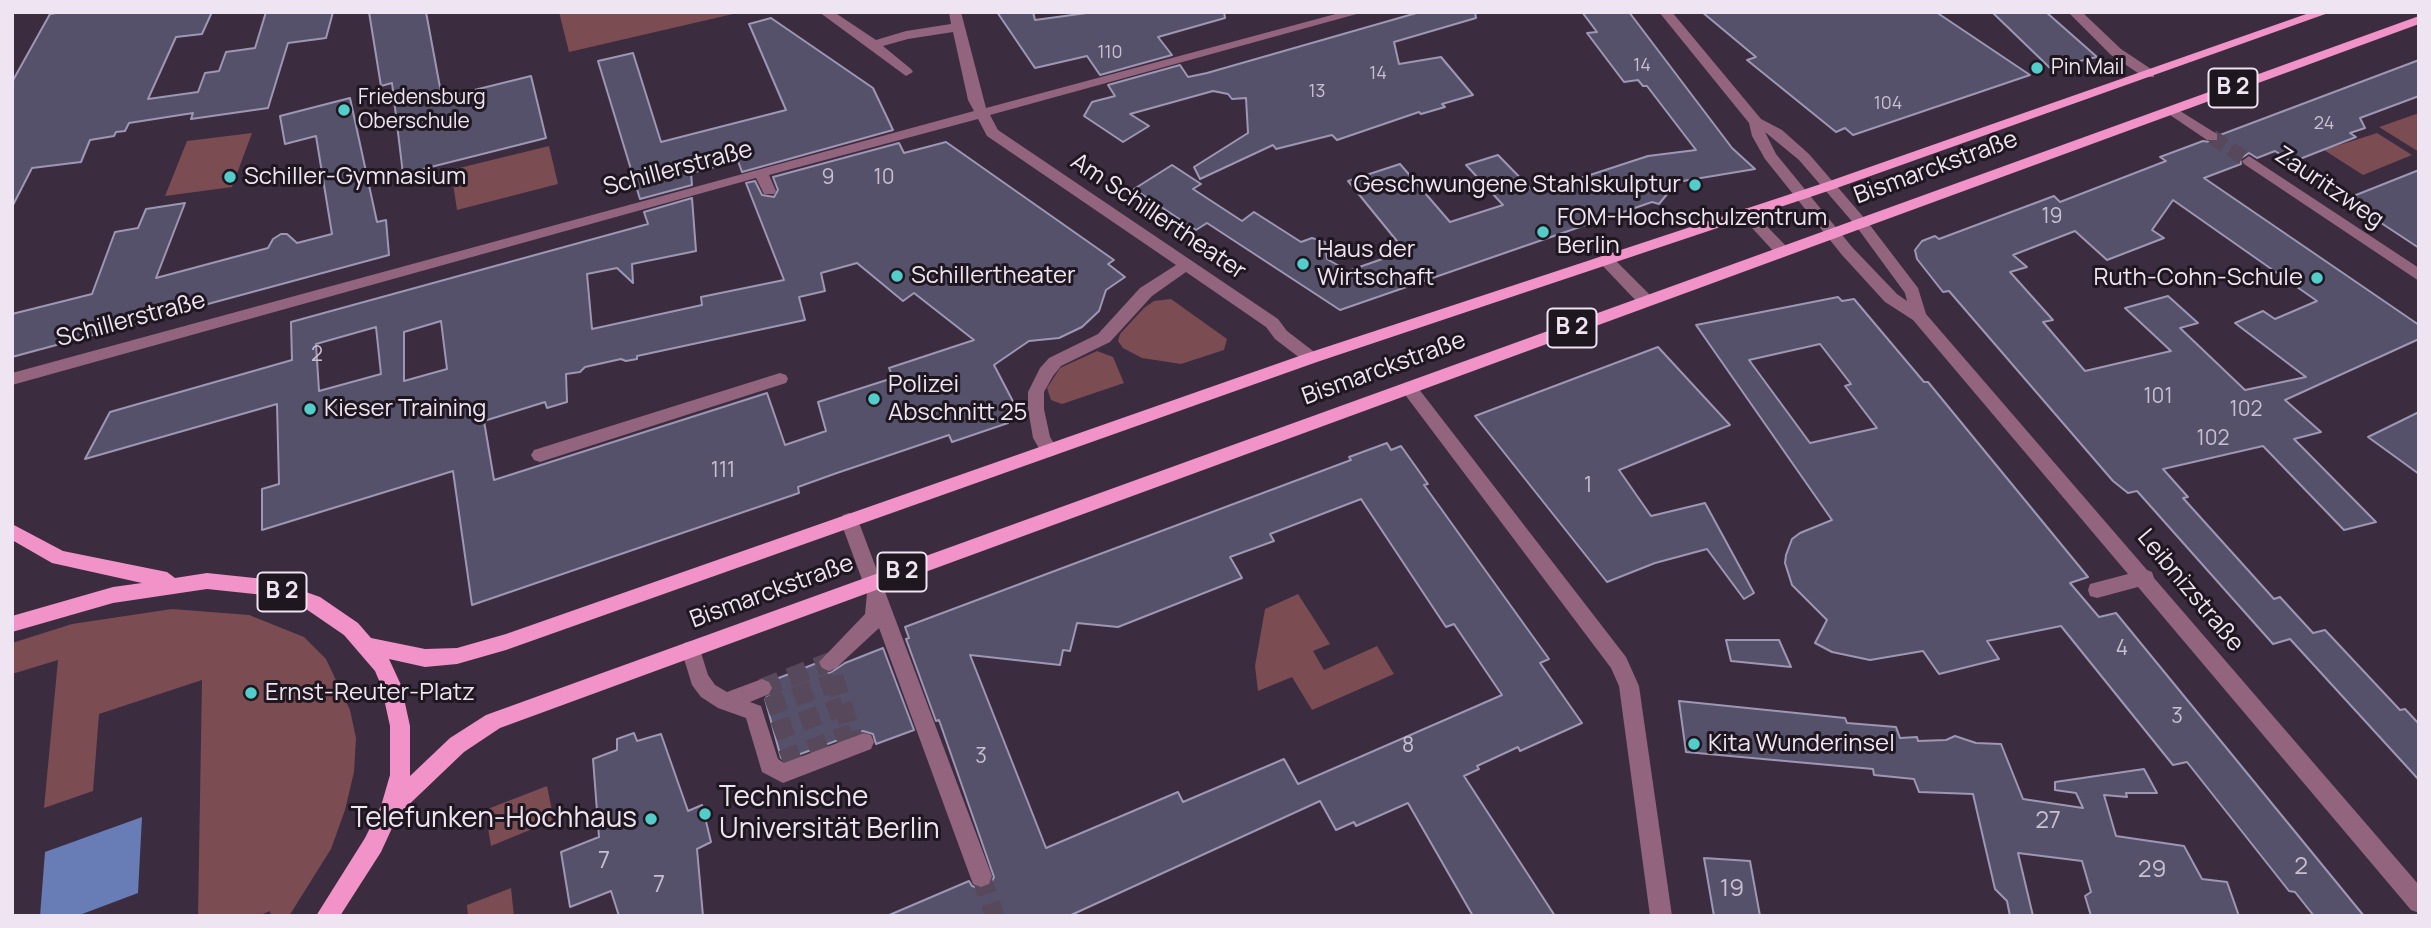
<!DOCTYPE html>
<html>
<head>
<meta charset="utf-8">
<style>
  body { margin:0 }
  #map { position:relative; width:2431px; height:928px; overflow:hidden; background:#3c2c40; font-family:Manrope,sans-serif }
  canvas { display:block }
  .frame { position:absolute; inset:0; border:14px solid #efe4f2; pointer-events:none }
</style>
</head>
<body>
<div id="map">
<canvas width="2431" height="928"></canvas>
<div class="frame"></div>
</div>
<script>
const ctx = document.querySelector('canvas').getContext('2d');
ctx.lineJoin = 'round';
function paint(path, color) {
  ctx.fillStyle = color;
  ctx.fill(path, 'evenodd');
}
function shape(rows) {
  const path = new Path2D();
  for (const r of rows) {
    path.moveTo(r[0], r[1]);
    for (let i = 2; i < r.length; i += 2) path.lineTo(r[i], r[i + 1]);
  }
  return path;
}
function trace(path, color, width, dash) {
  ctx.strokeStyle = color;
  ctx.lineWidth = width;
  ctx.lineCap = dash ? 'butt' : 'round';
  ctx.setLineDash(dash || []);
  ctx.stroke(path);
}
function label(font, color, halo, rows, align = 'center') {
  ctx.font = font + ' Manrope,sans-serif';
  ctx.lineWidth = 6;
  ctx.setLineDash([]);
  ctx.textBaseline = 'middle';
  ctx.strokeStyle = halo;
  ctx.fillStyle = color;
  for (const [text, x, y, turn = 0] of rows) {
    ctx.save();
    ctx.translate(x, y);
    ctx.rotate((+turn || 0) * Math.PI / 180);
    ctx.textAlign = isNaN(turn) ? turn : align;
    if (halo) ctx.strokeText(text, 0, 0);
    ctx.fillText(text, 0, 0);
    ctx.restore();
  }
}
paint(shape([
  [559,12,732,12,733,14,569,52],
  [2419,113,2419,152,2379,127],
  [252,133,232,187,165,196,187,141],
  [2377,133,2412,155,2363,175,2324,150],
  [549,146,558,184,457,210,451,170],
  [1171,299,1227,339,1224,350,1181,364,1142,358,1123,348,1118,341,1120,334,1144,308,1154,301],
  [1097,351,1113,357,1124,383,1062,404,1051,400,1047,388,1060,368],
  [1298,594,1330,644,1313,651,1324,670,1377,646,1394,674,1312,710,1292,677,1258,691,1255,666,1265,609],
  [172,609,249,615,304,637,326,659,350,710,356,738,354,772,345,810,331,849,289,916,271,916,270,911,258,916,198,916,202,680,99,714,93,791,44,808,58,660,12,674,12,643,72,624],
  [547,786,554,820,491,846,485,810],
  [511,888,514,916,468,916,467,905]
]), '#7b4c52');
paint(shape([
  [142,817,138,893,77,916,40,916,45,852]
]), '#687cb6');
const building = shape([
  [63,12,212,12,202,34,176,37,148,99,198,92,205,73,219,71,226,52,255,48,266,12,333,12,326,38,288,43,268,108,191,119,193,113,129,123,125,131,116,132,114,136,90,140,81,162,32,168,12,207,12,82,50,14,63,12],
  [369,12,426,12,442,98,531,76,546,138,403,174,392,83,381,86,369,12],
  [997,12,1033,12,1035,20,1094,12,1224,12,1225,18,1158,37,1172,55,1100,75,1087,56,1035,68,997,12],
  [1420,12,1475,12,1476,18,1394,42,1399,64,1441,57,1473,95,1442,104,1445,107,1421,114,1419,112,1337,140,1332,135,1276,149,1273,145,1200,179,1194,167,1248,133,1246,98,1232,99,1228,94,1213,91,1130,114,1149,126,1123,142,1084,116,1092,102,1115,96,1108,85,1180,65,1188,77,1207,73,1420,12],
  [1582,12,1629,12,1732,148,1755,169,1677,182,1659,204,1652,202,1340,310,1207,223,1196,230,1134,189,1172,165,1201,184,1193,189,1242,221,1254,212,1301,242,1312,238,1325,242,1327,259,1348,271,1405,251,1348,181,1400,164,1450,222,1503,205,1466,165,1498,155,1535,193,1648,156,1696,150,1647,86,1643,86,1638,80,1624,82,1587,33,1597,32,1582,12],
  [1702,12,1936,12,2030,75,1853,135,1845,128,1836,132,1747,60,1756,57,1702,12],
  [1992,12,2046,12,2097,57,2050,68,1992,12],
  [771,18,873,88,893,130,742,172,738,161,691,173,692,185,640,199,598,61,633,53,661,142,786,110,749,24,771,18],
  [2419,60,2419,96,2360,118,2365,128,2350,133,2356,137,2292,162,2275,151,2257,158,2249,153,2240,159,2241,164,2204,178,2419,325,2419,339,2285,400,2321,432,2294,439,2376,522,2344,530,2263,446,2163,469,2188,497,2183,498,2274,599,2280,597,2313,633,2325,630,2400,710,2405,709,2419,724,2419,780,2290,639,2273,644,2137,491,2128,493,2113,481,1949,291,1943,292,1917,259,1915,250,1922,241,1935,236,1939,239,2054,196,2060,202,2166,161,2160,157,2203,141,2217,143,2220,135,2419,60],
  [2173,200,2317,301,2275,319,2263,311,2235,323,2306,377,2245,390,2180,328,2198,323,2168,296,2125,308,2171,351,2085,371,2043,322,2053,320,2010,272,2027,267,2013,255,2075,231,2107,260,2164,238,2152,230,2173,200],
  [350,98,377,222,386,220,389,255,12,357,12,314,92,294,115,232,138,228,146,209,185,203,156,278,268,248,273,239,281,234,287,234,297,243,332,234,316,136,285,144,280,116,350,98],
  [946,142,1114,260,1108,264,1125,277,1106,290,1099,311,1082,327,1059,338,1029,341,994,365,1018,411,1005,416,1008,423,952,442,949,435,834,474,798,487,799,493,472,605,453,471,262,530,262,489,279,484,277,404,85,459,110,412,292,360,291,322,648,224,644,212,692,198,696,251,632,264,633,283,617,268,587,274,592,329,702,305,701,297,784,280,746,183,755,181,762,195,774,197,778,190,773,177,899,143,904,153,946,142],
  [857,263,903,301,914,293,974,340,889,368,893,378,818,402,826,431,785,445,767,393,494,480,484,421,545,402,547,408,567,402,566,374,580,372,585,367,621,359,626,361,637,359,637,356,805,320,799,297,825,291,821,273,857,263],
  [441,321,447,369,404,381,404,332,441,321],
  [376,327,381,374,319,391,316,344,376,327],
  [2419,170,2419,248,2369,215,2375,213,2351,197,2419,170],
  [1838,297,1842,301,1854,299,1924,382,1928,382,2088,577,2070,583,2099,617,2116,613,2364,916,2314,916,2295,892,2289,891,2187,762,2173,765,2061,626,1987,641,1999,659,1939,674,1923,651,1870,660,1832,652,1815,643,1827,620,1792,585,1785,563,1786,555,1792,539,1800,533,1832,520,1696,325,1838,297],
  [1820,344,1851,384,1845,386,1877,428,1810,443,1749,360,1820,344],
  [1658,347,1730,425,1619,470,1651,516,1705,503,1754,593,1744,599,1707,549,1655,563,1607,582,1475,416,1658,347],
  [2419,412,2419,474,2368,437,2419,412],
  [1387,443,1391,450,1401,446,1428,484,1424,485,1549,659,1540,663,1582,723,1520,751,1518,747,1477,766,1479,769,1464,776,1555,916,1473,916,1408,803,1356,826,1354,822,1336,830,1320,801,1069,916,887,916,969,881,972,886,982,889,990,886,994,877,939,720,936,721,906,639,909,638,905,627,1351,460,1349,457,1387,443],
  [1361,499,1446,627,1454,624,1502,695,1298,784,1284,759,1183,802,1178,792,1046,848,970,655,1060,665,1063,650,1070,651,1077,623,1118,627,1242,578,1230,557,1274,541,1270,534,1361,499],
  [1726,640,1779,640,1791,667,1731,661,1726,640],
  [883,648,914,730,876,744,873,734,863,731,784,760,781,758,765,699,774,689,771,681,817,663,821,670,830,673,845,663,883,648],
  [1679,701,1845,718,1847,723,1896,727,1900,738,1917,737,1918,741,1946,740,1955,736,1976,743,2001,744,2023,799,2083,808,2076,793,2055,790,2055,782,2144,769,2157,793,2126,793,2127,797,2104,795,2116,836,2184,846,2202,879,2227,882,2239,916,2091,916,2085,896,2091,892,2082,861,2018,853,2033,916,2010,916,2007,901,1995,889,1973,794,1919,792,1914,779,1874,775,1873,769,1686,752,1679,701],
  [634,733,637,741,661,734,688,811,702,805,711,842,697,849,703,916,619,916,611,891,570,907,561,852,599,837,593,759,617,750,617,739,634,733],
  [1704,858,1750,861,1760,916,1714,916,1704,858]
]);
paint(building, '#56516a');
trace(building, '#9d97b4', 2);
trace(shape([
  [2212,137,2249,161]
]), '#57485b', 15, [15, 7]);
trace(shape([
  [762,688,829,662,853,737],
  [767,707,835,682],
  [774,732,843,706],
  [782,760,852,733],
  [981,876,995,916]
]), '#57485b', 19, [19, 10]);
paint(shape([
  [819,12,834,12,876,40,906,31,951,24,949,12,961,12,986,108,1343,12,1364,12,990,115,998,130,1278,319,1287,331,1317,354,1319,358,1317,362,1305,362,1275,339,1266,327,1186,272,1152,296,1110,342,1061,366,1053,376,1044,392,1044,409,1050,437,1058,450,1055,455,1049,457,1043,455,1033,438,1028,409,1028,392,1040,368,1049,358,1098,334,1140,288,1176,265,987,136,978,119,769,175,776,191,774,194,764,194,756,178,12,385,12,373,974,111,968,100,953,32,908,39,883,46,911,69,913,72,906,76,819,12],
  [1659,12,1672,12,1761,119,1782,130,1809,154,1866,220,1918,288,1926,314,2147,570,2152,572,2154,578,2419,885,2419,913,2411,910,2138,587,2097,598,2090,596,2088,590,2090,584,2128,574,1913,320,1885,302,1842,255,1765,159,1752,136,1749,123,1659,12],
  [1765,132,1799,160,1856,226,1905,293,1907,301,1897,294,1852,247,1776,154,1765,132],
  [2068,12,2082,12,2121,49,2154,71,2154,77,2144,77,2111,55,2068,12],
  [2172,106,2217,134,2217,140,2207,140,2167,113,2165,110,2172,106],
  [2249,156,2419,268,2419,281,2244,164,2242,161,2249,156],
  [1746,208,1751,210,1787,247,1790,251,1787,255,1777,255,1741,216,1739,213,1746,208],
  [1605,254,1610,255,1652,297,1654,301,1652,305,1640,305,1600,263,1597,259,1605,254],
  [780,373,786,375,788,379,786,383,540,462,534,460,531,455,534,450,780,373],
  [1409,382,1415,384,1626,657,1639,686,1672,916,1650,916,1619,686,1611,668,1403,392,1401,388,1409,382],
  [849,513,855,515,858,520,992,876,989,884,981,887,973,884,970,876,879,628,836,668,829,671,822,668,819,662,865,614,867,593,840,520,843,515,849,513],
  [691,641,698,643,708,675,715,685,727,692,762,679,769,682,772,688,769,694,750,702,761,706,778,759,784,763,864,733,871,735,874,742,871,749,783,783,762,772,746,718,718,708,701,697,692,685,681,649,684,643,691,641]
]), '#92647e');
paint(shape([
  [2312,12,2331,12,1834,189,1317,362,506,650,457,664,425,667,389,659,401,685,410,726,410,776,450,738,486,715,2419,16,2419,24,500,728,464,752,398,815,381,852,340,916,316,916,365,838,381,806,390,775,390,726,381,685,375,671,344,635,306,609,289,602,264,595,207,589,113,603,12,632,12,616,113,587,142,583,52,563,12,540,12,524,63,551,167,572,175,578,207,573,264,579,292,587,320,597,358,623,371,638,425,649,457,648,506,634,1305,354,1824,183,2312,12]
]), '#f193c8');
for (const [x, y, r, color] of [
  [2037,68,7,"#53cdca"],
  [344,110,7,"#53cdca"],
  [230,177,7,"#53cdca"],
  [1695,185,7,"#53cdca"],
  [1543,232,7,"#53cdca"],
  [1303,264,7,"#53cdca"],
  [897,276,7,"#53cdca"],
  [2317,278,7,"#53cdca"],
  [874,399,7,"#53cdca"],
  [310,409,7,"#53cdca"],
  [251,693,7,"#53cdca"],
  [1694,744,7,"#53cdca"],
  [705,814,7,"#53cdca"],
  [651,819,7,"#53cdca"]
]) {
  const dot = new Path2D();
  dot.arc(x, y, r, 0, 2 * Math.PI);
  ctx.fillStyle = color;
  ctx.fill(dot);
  trace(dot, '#1f1720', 2.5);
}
label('18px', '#c9bfd0', null, [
  ["110",1110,53],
  ["14",1642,66],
  ["14",1378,74],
  ["13",1317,92],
  ["104",1888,104],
  ["24",2324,124]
]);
label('21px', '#efe4f2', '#1f1720', [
  ["Pin Mail",2051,68],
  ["Friedensburg",358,98],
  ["Oberschule",358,122]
], 'left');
label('21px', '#c9bfd0', null, [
  ["9",828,178],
  ["10",884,178],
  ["19",2052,217],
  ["2",317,355],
  ["101",2158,397],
  ["102",2246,410],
  ["102",2213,439],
  ["111",723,471],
  ["1",1588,486],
  ["4",2122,649],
  ["3",2177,717],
  ["8",1408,746],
  ["3",981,757]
]);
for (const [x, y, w] of [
  [2233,88,49],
  [1572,328,49],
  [902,572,49],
  [282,592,49]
]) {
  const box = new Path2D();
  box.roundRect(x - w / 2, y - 19.5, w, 39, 5);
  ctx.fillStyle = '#1f1720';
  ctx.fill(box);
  trace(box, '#efe4f2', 2);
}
label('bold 23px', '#efe4f2', null, [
  ["B 2",2233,88],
  ["B 2",1572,328],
  ["B 2",902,572],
  ["B 2",282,592]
]);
label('24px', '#efe4f2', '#1f1720', [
  ["Bismarckstraße",1936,168,-20],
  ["Schillerstraße",678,169,-15],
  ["Zauritzweg",2329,188,34],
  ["Am Schillertheater",1158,217,34],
  ["Schillerstraße",131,320,-15],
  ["Bismarckstraße",1384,369,-20],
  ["Leibnizstraße",2190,591,50],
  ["Bismarckstraße",772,592,-20]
]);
label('24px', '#efe4f2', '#1f1720', [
  ["Schiller-Gymnasium",244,177],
  ["Geschwungene Stahlskulptur",1681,185,"right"],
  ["FOM-Hochschulzentrum",1557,218],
  ["Berlin",1557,246],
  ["Haus der",1317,250],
  ["Wirtschaft",1317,278],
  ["Schillertheater",911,276],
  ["Ruth-Cohn-Schule",2303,278,"right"],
  ["Polizei",888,385],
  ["Abschnitt 25",888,413],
  ["Kieser Training",324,409],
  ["Ernst-Reuter-Platz",265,693],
  ["Kita Wunderinsel",1708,744]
], 'left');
label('24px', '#c9bfd0', null, [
  ["27",2048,821],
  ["7",604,861],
  ["2",2301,867],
  ["29",2152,870],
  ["7",659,885],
  ["19",1732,889]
]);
label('28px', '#efe4f2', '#1f1720', [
  ["Technische",719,798],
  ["Universität Berlin",719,830],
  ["Telefunken-Hochhaus",637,819,"right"]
], 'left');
</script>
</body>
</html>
